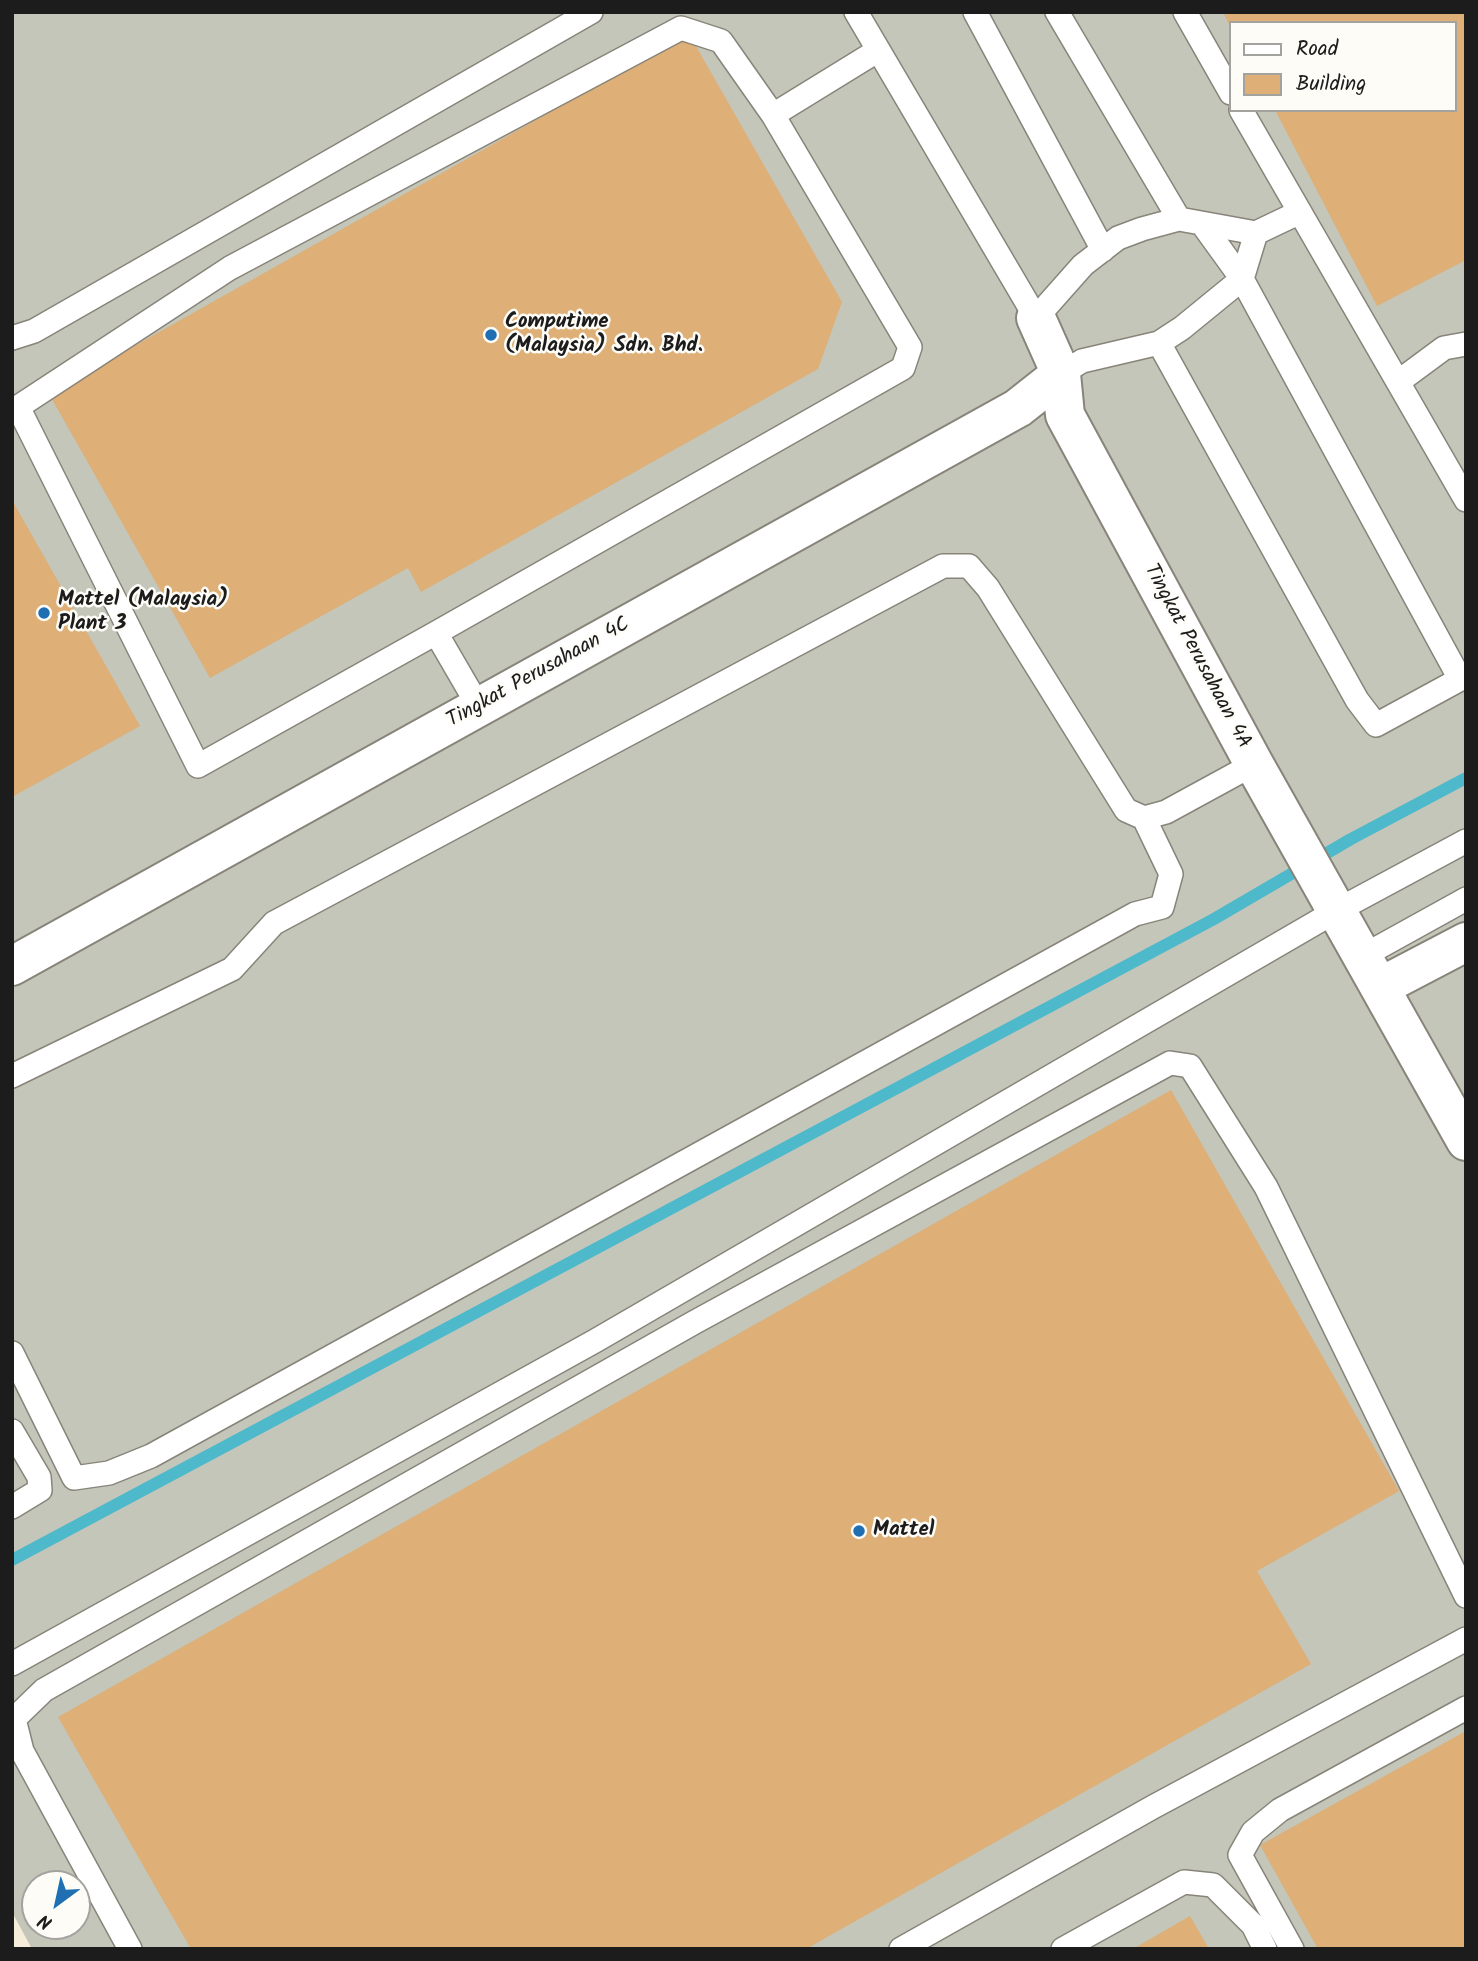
<!DOCTYPE html>
<html>
<head>
<meta charset="utf-8">
<style>
  body { margin:0 }
  #map { position:relative; width:1478px; height:1961px; overflow:hidden; background:#f5edd9; font-family:Kalam,sans-serif }
  canvas { display:block }
  .frame { position:absolute; inset:0; border:14px solid #1c1c1c; pointer-events:none }
  .legend { position:absolute; left:1229px; top:21px; width:228px; height:91px; box-sizing:border-box; background:#fdfcf7; border:2px solid #a3a29f; margin:0; padding:9px 12px; list-style:none; font-size:21px; color:#1c1c1c }
  .legend li { display:flex; align-items:center; gap:14px; height:35px }
  .legend b { width:35px; border:2px solid #a3a29f }
  .north { position:absolute; left:21px; top:1870px; width:70px; height:70px; box-sizing:border-box; background:#fdfcf7; border:2px solid #a3a29f; border-radius:50%; rotate:213deg; font-size:19px; font-weight:700; line-height:28px; text-align:center; color:#1c1c1c }
  .north::after { content:''; display:block; margin:auto; width:24px; height:32px; background:#1f6fb2; clip-path:polygon(50% 0,100% 100%,50% 72%,0 100%) }
</style>
</head>
<body>
<div id="map">
<canvas width="1478" height="1961"></canvas>
<div class="frame"></div>
<ul class="legend">
<li><b style="height:9px;background:#fff"></b>Road</li>
<li><b style="height:19px;background:#deaf76"></b>Building</li>
</ul>
<div class="north">N</div>
</div>
<script>
const ctx = document.querySelector('canvas').getContext('2d');
ctx.lineJoin = 'round';
function paint(path, color) {
  ctx.fillStyle = color;
  ctx.fill(path, 'evenodd');
}
function shape(rows) {
  const path = new Path2D();
  for (const r of rows) {
    path.moveTo(r[0], r[1]);
    for (let i = 2; i < r.length; i += 2) path.lineTo(r[i], r[i + 1]);
  }
  return path;
}
function trace(path, color, width, dash) {
  ctx.strokeStyle = color;
  ctx.lineWidth = width;
  ctx.lineCap = dash ? 'butt' : 'round';
  ctx.setLineDash(dash || []);
  ctx.stroke(path);
}
function label(font, color, halo, rows, align = 'center') {
  ctx.font = font + ' Kalam,sans-serif';
  ctx.lineWidth = 5;
  ctx.setLineDash([]);
  ctx.textBaseline = 'middle';
  ctx.strokeStyle = halo;
  ctx.fillStyle = color;
  for (const [text, x, y, turn = 0] of rows) {
    ctx.save();
    ctx.translate(x, y);
    ctx.rotate((+turn || 0) * Math.PI / 180);
    ctx.textAlign = isNaN(turn) ? turn : align;
    if (halo) ctx.strokeText(text, 0, 0);
    ctx.fillText(text, 0, 0);
    ctx.restore();
  }
}
paint(shape([
  [12,12,1466,12,1466,1949,32,1949,12,1912],
  [1231,23,1455,23,1455,110,1231,110],
  [35,1884,77,1884,77,1926,35,1926]
]), '#c3c6b9');
trace(shape([
  [12,1560,1214,919,1351,839,1466,778]
]), '#4eb9cb', 12);
paint(shape([
  [1223,12,1466,12,1466,260,1377,306,1275,110,1455,110,1455,23,1231,23,1231,28],
  [689,34,842,302,818,369,421,592,408,568,210,678,49,394],
  [12,500,140,726,12,797],
  [1171,1090,1399,1491,1257,1571,1311,1664,806,1949,191,1949,58,1717],
  [1466,1731,1466,1945,1459,1949,1318,1949,1260,1845],
  [1190,1916,1209,1949,1133,1949]
]), '#deaf76');
const service = shape([
  [856,12,1036,318,1083,265,1118,238,1142,229,1179,219,1256,233,1300,212],
  [975,12,1103,250],
  [1057,12,1179,219],
  [1185,12,1231,93],
  [1241,110,1466,500],
  [773,115,877,51],
  [1203,225,1242,279,1460,679],
  [12,338,34,331,591,12],
  [1159,343,1357,700,1376,725,1466,676],
  [1061,374,1082,361,1159,343,1182,328,1242,279,1256,233],
  [1398,382,1444,348,1466,344],
  [436,633,903,368,910,347,773,115,721,41,681,28,230,268,18,407,198,766,436,633,479,707],
  [1363,956,1466,899],
  [12,1076,232,969,274,923,943,566,969,566,988,588,1126,810,1144,818,1166,812,1254,764],
  [12,1353,74,1478,109,1473,151,1456,1135,914,1162,907,1171,874,1144,818],
  [12,1431,39,1477,40,1490,12,1507],
  [12,1664,595,1341,1336,911,1466,841],
  [130,1949,22,1751,14,1719,44,1690,695,1322,1170,1063,1190,1066,1266,1187,1466,1596],
  [901,1949,1153,1807,1466,1639],
  [1063,1949,1184,1882,1213,1885,1253,1925,1265,1949],
  [1292,1949,1240,1855,1253,1832,1280,1810,1466,1708]
]);
const minor = shape([
  [1036,318,1061,374,1065,415,1254,764,1466,1141],
  [12,966,1018,408,1061,374],
  [1380,987,1466,942]
]);
trace(service, '#88847a', 26);
trace(minor, '#88847a', 42);
trace(service, '#fff', 23);
trace(minor, '#fff', 38);
for (const [x, y, r, color] of [
  [491,335,7,"#1f6fb2"],
  [44,613,7,"#1f6fb2"],
  [859,1531,7,"#1f6fb2"]
]) {
  const dot = new Path2D();
  dot.arc(x, y, r, 0, 2 * Math.PI);
  ctx.fillStyle = color;
  ctx.fill(dot);
  trace(dot, '#fdfcf7', 2.5);
}
label('bold 21px', '#1c1c1c', '#fdfcf7', [
  ["Computime",505,323],
  ["(Malaysia) Sdn. Bhd.",505,347],
  ["Mattel (Malaysia)",58,601],
  ["Plant 3",58,625],
  ["Mattel",873,1531]
], 'left');
label('21px', '#1c1c1c', '#fdfcf7', [
  ["Tingkat Perusahaan 4A",1196,657,62],
  ["Tingkat Perusahaan 4C",539,674,-29]
]);
</script>
</body>
</html>
